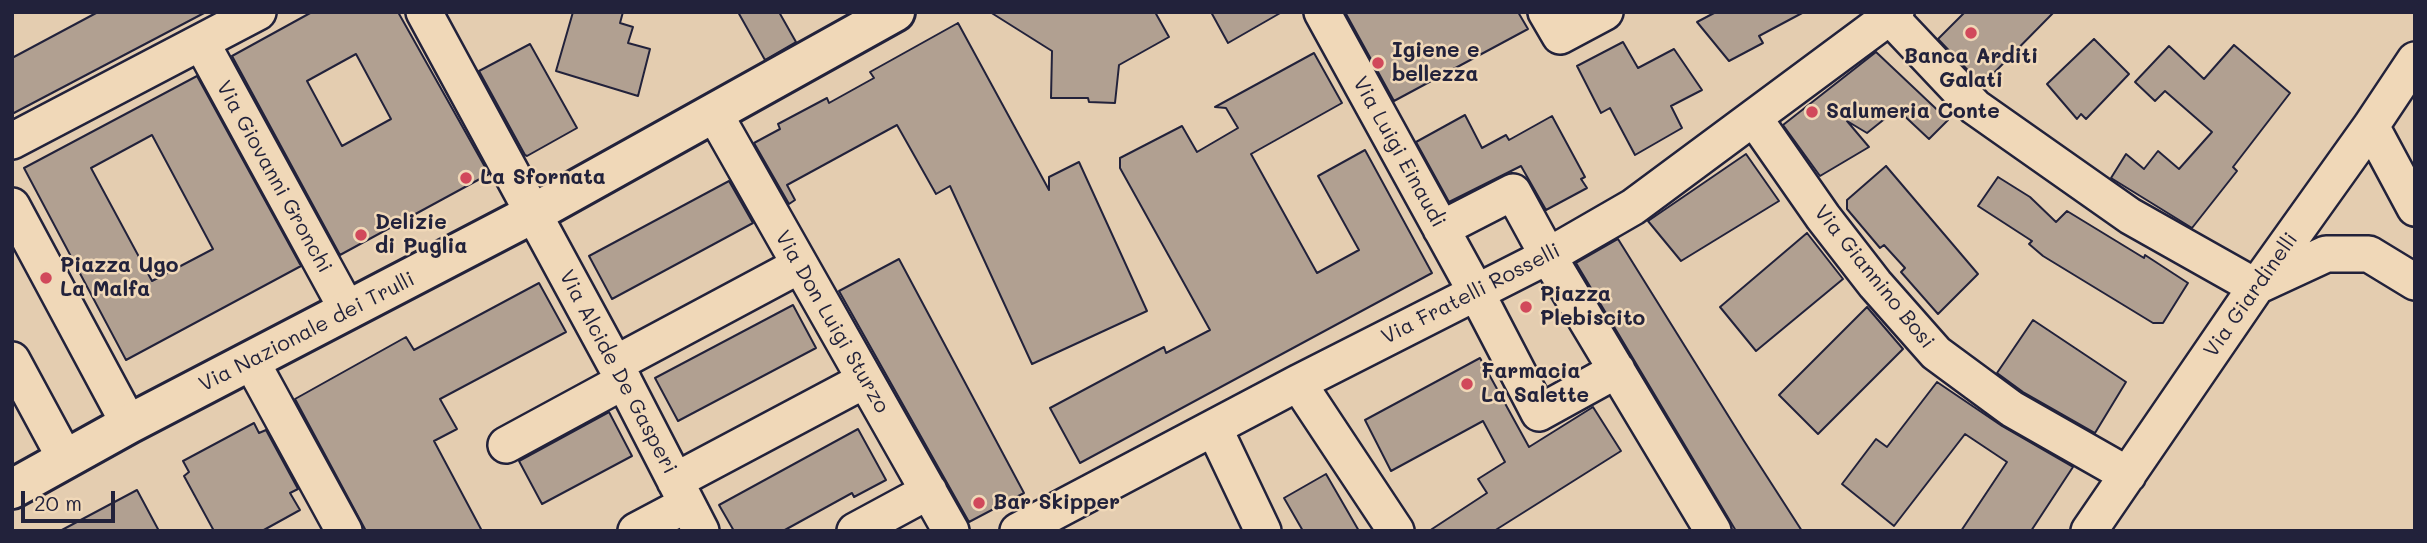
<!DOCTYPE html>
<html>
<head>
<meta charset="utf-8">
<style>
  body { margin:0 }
  #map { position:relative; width:2427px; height:543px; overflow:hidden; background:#e4cdb0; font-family:Mali,sans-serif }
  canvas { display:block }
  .frame { position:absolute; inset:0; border:14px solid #22223b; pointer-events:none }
  .scale { position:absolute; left:21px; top:491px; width:94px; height:32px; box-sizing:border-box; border:4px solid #22223b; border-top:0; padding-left:9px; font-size:21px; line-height:24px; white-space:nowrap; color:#22223b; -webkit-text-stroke:5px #f0d8b8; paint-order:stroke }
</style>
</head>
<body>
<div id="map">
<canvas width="2427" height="543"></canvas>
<div class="frame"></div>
<div class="scale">20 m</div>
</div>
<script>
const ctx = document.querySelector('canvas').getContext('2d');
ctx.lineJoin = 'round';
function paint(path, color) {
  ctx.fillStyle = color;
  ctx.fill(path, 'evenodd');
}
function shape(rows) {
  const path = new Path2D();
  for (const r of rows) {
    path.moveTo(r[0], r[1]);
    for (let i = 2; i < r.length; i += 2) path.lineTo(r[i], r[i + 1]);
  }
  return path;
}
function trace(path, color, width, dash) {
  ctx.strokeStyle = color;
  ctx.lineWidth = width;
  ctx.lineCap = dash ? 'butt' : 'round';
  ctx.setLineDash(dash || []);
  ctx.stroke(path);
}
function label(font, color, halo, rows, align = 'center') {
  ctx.font = font + ' Mali,sans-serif';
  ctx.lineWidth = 5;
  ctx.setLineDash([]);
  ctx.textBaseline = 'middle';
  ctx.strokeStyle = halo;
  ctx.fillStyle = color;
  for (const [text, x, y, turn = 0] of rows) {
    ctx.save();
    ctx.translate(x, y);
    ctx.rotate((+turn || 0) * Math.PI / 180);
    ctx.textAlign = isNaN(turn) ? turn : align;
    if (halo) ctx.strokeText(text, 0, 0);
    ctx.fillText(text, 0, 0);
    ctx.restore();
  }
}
const building = shape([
  [98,12,206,12,12,114,12,58,98,12],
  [312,12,398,12,489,174,340,255,232,56,312,12],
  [356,54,391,119,342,146,307,81,356,54],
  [573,12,623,12,620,23,633,27,628,43,650,49,638,96,556,71,573,12],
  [738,12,779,12,796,42,765,60,738,12],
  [990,12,1155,12,1169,37,1119,65,1115,103,1089,102,1088,98,1051,98,1052,51,990,12],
  [1211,12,1282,12,1228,43,1211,12],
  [1345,12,1518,12,1528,29,1394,101,1345,12],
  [1716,12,1804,12,1759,36,1763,43,1729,61,1697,22,1716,12],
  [1965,12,2054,12,1982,85,1938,39,1965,12],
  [958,23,1049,190,1049,177,1079,162,1147,311,1032,364,950,186,936,194,897,125,787,185,795,200,789,204,754,143,780,129,778,124,827,98,829,103,874,78,870,72,958,23],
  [2094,39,2129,74,2086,119,2081,114,2077,119,2047,84,2094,39],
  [1623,42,1638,68,1674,49,1702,90,1671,106,1682,128,1635,155,1610,108,1601,113,1577,66,1623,42],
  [530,44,577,128,527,156,525,155,479,71,530,44],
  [2234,45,2290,93,2233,167,2237,171,2192,228,2111,178,2126,154,2144,169,2158,151,2179,169,2212,132,2165,91,2155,101,2135,82,2169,46,2204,79,2234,45],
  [1876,52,1948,120,1929,139,1897,109,1867,133,1847,121,1869,147,1820,176,1783,125,1876,52],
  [1314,53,1342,103,1251,154,1317,273,1359,250,1318,176,1365,150,1432,273,1080,463,1050,408,1164,347,1166,353,1210,330,1120,168,1120,158,1182,126,1197,152,1238,128,1226,108,1215,107,1314,53],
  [197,76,301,266,126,360,24,168,197,76],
  [152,135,213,249,152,281,91,168,152,135],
  [1465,115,1482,148,1506,135,1509,140,1552,116,1585,177,1581,179,1587,188,1546,210,1521,166,1449,202,1416,142,1465,115],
  [1746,154,1779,201,1681,261,1648,221,1746,154],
  [1886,166,1978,274,1938,314,1901,272,1905,268,1884,245,1880,248,1847,209,1847,200,1886,166],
  [1998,177,2030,197,2056,222,2067,211,2144,258,2145,255,2188,283,2163,323,2153,323,2043,256,2029,244,2032,241,1978,206,1998,177],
  [729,181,753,223,612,299,589,256,729,181],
  [1807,233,1843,279,1756,351,1720,307,1807,233],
  [1618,239,1744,441,1802,531,1736,531,1576,263,1618,239],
  [899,259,1024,493,969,522,839,291,899,259],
  [539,283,566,332,440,399,457,429,434,441,482,531,366,531,295,399,406,337,414,350,539,283],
  [793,305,816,348,678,421,655,378,793,305],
  [1867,307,1903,349,1818,434,1779,395,1867,307],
  [2033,320,2126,382,2095,433,2023,392,1997,373,2033,320],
  [1480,358,1529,447,1593,407,1621,451,1494,531,1429,531,1487,493,1478,479,1505,462,1483,421,1391,471,1365,420,1480,358],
  [1937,382,2002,426,2073,467,2031,531,1961,531,2007,462,1965,434,1894,526,1842,484,1876,439,1887,447,1937,382],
  [609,412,632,456,542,504,519,461,609,412],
  [254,423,259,433,266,430,298,489,290,493,300,510,262,531,214,531,184,476,189,472,183,461,254,423],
  [858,429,886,480,854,497,852,493,783,531,734,531,719,505,858,429],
  [1326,474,1359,531,1303,531,1284,498,1326,474],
  [137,490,159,531,60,531,137,490]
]);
paint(building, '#b1a091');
trace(building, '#22223b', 2);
const minor = shape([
  [424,12,615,364,701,531],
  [1322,12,1476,292,1539,413,1617,370],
  [1546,12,1560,36,1605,12],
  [1891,18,1975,107,2130,216,2256,287],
  [201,42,348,311],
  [714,113,951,531],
  [1754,118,1823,217,1875,284,1936,353,2012,409,2128,475],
  [2371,126,2415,208],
  [12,141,258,12],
  [12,206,129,424],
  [1441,229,1513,192,1548,256,1713,531],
  [2259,285,2326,254,2369,254,2415,282],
  [12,360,66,460],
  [251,361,344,531],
  [615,364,800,265],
  [1298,383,1396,531],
  [1214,428,1263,531],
  [506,445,624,381],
  [675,481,865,380],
  [636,531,687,504],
  [855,531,929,491],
  [1018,531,1298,383,1548,256,1633,207,1896,12],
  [2089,531,2256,287,2371,126,2415,60]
]);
const tertiary = shape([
  [12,489,129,424,534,213,895,12]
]);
trace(minor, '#22223b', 40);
trace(tertiary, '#22223b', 44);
trace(minor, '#f0d8b8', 35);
trace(tertiary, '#f0d8b8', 38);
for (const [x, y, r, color] of [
  [1971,33,7,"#d1495b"],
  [1378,63,7,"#d1495b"],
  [1812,112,7,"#d1495b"],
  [466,178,7,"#d1495b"],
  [361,235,7,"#d1495b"],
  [46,278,7,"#d1495b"],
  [1526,307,7,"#d1495b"],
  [1467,384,7,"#d1495b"],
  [979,503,7,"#d1495b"]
]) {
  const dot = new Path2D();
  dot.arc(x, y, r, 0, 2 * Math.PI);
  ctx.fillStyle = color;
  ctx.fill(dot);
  trace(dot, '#f0d8b8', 2.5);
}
label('bold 21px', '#22223b', '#f0d8b8', [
  ["Igiene e",1392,51],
  ["bellezza",1392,75],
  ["Banca Arditi",1971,57,"center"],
  ["Galati",1971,81,"center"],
  ["Salumeria Conte",1826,112],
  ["La Sfornata",480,178],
  ["Delizie",375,223],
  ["di Puglia",375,247],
  ["Piazza Ugo",60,266],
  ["La Malfa",60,290],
  ["Piazza",1540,295],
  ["Plebiscito",1540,319],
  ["Farmacia",1481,372],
  ["La Salette",1481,396],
  ["Bar Skipper",993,503]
], 'left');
label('21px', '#22223b', '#f0d8b8', [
  ["Via Luigi Einaudi",1399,152,61],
  ["Via Giovanni Gronchi",274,177,61],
  ["Via Giannino Bosi",1874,277,51],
  ["Via Fratelli Rosselli",1471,294,-27],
  ["Via Giardinelli",2251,295,-55],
  ["Via Don Luigi Sturzo",832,322,60],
  ["Via Nazionale dei Trulli",307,332,-27],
  ["Via Alcide De Gasperi",618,372,62]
]);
</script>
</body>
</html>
